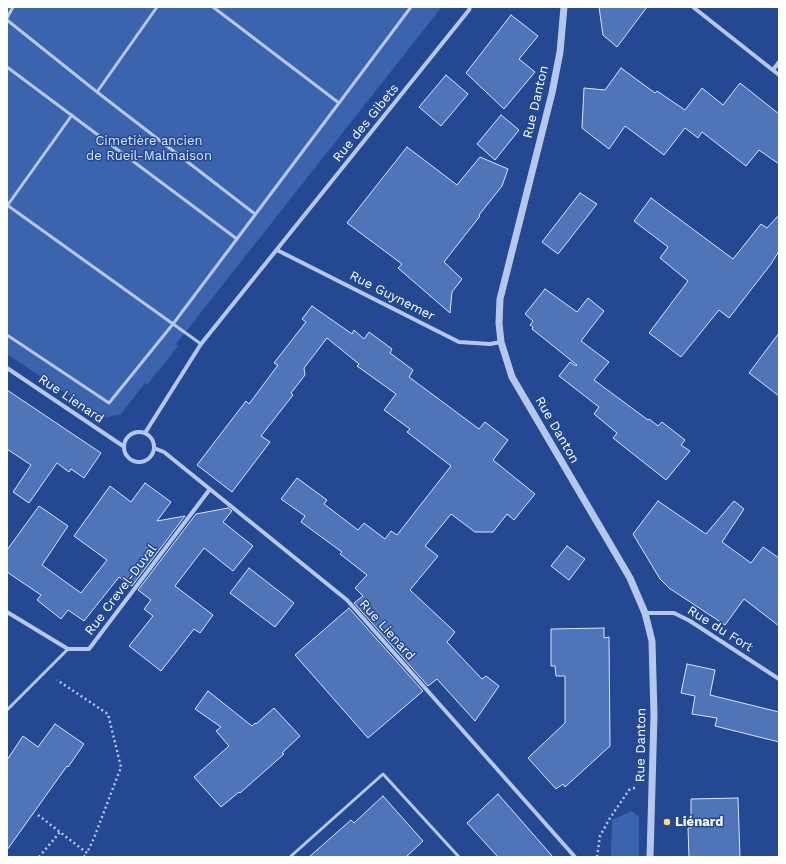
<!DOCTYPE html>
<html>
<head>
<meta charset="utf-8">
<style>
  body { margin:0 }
  #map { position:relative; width:786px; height:864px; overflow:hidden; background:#244891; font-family:"Work Sans",sans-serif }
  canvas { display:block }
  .frame { position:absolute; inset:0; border:8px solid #fff; pointer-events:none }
</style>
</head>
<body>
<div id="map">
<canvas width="786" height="864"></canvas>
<div class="frame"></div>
</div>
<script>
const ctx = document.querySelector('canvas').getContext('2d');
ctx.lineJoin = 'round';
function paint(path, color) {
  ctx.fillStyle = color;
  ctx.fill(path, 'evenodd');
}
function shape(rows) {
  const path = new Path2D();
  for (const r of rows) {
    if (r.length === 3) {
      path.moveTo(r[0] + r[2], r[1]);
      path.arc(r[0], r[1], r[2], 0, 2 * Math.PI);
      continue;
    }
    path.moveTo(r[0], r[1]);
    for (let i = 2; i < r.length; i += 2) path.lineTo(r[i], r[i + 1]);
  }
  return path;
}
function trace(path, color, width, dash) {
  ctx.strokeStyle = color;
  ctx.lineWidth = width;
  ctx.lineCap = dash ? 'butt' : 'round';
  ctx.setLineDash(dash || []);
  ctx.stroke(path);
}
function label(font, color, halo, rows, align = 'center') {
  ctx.font = font + ' "Work Sans",sans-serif';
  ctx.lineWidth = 3;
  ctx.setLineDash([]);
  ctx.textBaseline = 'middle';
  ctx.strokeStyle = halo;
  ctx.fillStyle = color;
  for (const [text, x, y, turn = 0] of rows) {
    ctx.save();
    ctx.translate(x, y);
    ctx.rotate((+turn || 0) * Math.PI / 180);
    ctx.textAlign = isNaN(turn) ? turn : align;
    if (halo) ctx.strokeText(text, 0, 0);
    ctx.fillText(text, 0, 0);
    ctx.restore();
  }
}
paint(shape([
  [7,7,440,7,441,8,176,344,178,346,157,373,156,373,147,385,145,383,121,414,103,418,7,354],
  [632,811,639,817,639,857,611,857,612,820]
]), '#3c63ae');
const building = shape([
  [599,7,647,7,617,47,603,35,599,7],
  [511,15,538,36,519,59,535,72,504,109,466,73,511,15],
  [621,68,655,93,657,91,685,110,702,88,723,105,740,83,779,114,779,164,759,150,746,166,702,132,698,138,685,128,664,155,625,126,609,149,582,128,584,88,605,90,621,68],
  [446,75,468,94,441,126,419,107,446,75],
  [501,115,519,130,495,160,477,144,501,115],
  [407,147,457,185,480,157,508,169,502,186,479,215,480,216,444,262,462,279,452,292,450,313,398,268,402,264,347,223,407,147],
  [580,193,597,204,558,254,542,242,580,193],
  [651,198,733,259,761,224,767,228,779,215,779,251,771,264,729,318,719,310,681,357,649,333,688,281,660,258,668,247,634,221,651,198],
  [545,289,577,312,588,298,604,311,581,341,609,362,594,380,648,420,649,419,658,426,662,422,685,440,681,445,690,451,666,480,613,438,617,433,594,414,599,407,559,376,570,362,576,366,577,365,532,329,533,327,530,325,533,321,525,314,545,289],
  [312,306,352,334,354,330,364,339,369,332,392,349,390,353,413,370,409,377,479,429,485,422,508,440,493,460,535,494,514,520,507,514,493,532,475,532,451,514,425,546,438,556,410,590,455,632,447,642,482,679,486,676,499,686,475,721,437,679,428,686,354,603,363,596,355,588,367,575,340,554,342,552,301,522,305,516,281,499,297,478,327,500,324,504,358,530,364,523,385,539,391,531,397,535,451,466,407,432,410,429,384,410,396,394,357,366,359,364,327,338,304,368,305,375,291,393,293,395,261,436,270,442,232,492,197,465,246,401,249,404,278,365,274,363,306,322,302,319,312,306],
  [779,333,779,396,749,373,779,333],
  [7,390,101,453,84,478,71,469,69,472,57,463,29,503,13,492,31,465,7,449,7,390],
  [145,483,171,502,157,521,185,516,132,586,119,577,84,621,68,610,61,619,37,600,41,595,7,572,7,550,39,506,68,526,42,565,81,593,107,560,74,536,110,486,131,502,145,483],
  [658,501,706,534,734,501,744,509,722,542,751,563,763,547,779,558,779,626,744,599,725,625,669,588,660,579,633,534,658,501],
  [228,508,232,511,223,522,253,546,233,571,204,548,175,586,213,615,200,633,194,629,161,671,129,646,153,616,144,609,151,600,138,590,196,514,228,508],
  [567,546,585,559,569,580,551,566,567,546],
  [249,568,294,603,275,627,230,593,249,568],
  [349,608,423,691,368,738,295,655,349,608],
  [604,628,604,638,609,637,610,746,565,787,563,784,556,789,528,758,565,723,565,676,556,676,555,666,551,666,551,629,604,628],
  [687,664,715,670,710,695,779,712,779,742,715,726,717,718,692,714,695,696,681,693,687,664],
  [208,691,252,726,255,723,256,724,274,708,300,736,282,753,284,754,240,793,239,792,221,807,194,777,229,746,216,731,221,727,195,709,208,691],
  [55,724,84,744,68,767,67,766,7,850,7,760,23,736,38,747,55,724],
  [498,794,553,857,498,857,467,823,498,794],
  [383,796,423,841,406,857,309,857,351,820,354,823,383,796],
  [738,798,740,857,689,857,688,828,691,828,691,799,738,798]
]);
paint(building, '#5074b8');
trace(building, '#dae5f9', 1);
trace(shape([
  [38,815,87,853,94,838,121,767,108,714,57,680],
  [39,857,60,832],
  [84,857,87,853],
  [597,857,600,836,610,818,629,790,637,787]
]), '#b5c8ec', 2.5, [2, 3]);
trace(shape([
  [7,18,13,7],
  [7,20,97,92,255,214],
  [7,67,237,239],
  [97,92,157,7],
  [339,103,411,7],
  [7,205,201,344],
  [7,206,72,115],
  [7,335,109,403,173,324,339,103,213,7],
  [7,710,68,649],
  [290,857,383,774,459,857]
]), '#b5c8ec', 3);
trace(shape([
  [693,7,779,75],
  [773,70,779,62],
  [277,250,459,342,490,344,501,342],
  [7,368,123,446],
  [139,447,15],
  [145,433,201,344,469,10,470,7],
  [154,448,164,452,347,600,575,857],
  [7,612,68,649,89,649,210,489],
  [645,613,674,613,690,621,779,679]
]), '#b5c8ec', 4);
trace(shape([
  [564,7,560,52,552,93,500,299,499,323,501,342,512,377,630,578,645,613,652,641,654,715,650,857]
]), '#b5c8ec', 7);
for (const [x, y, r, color] of [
  [667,822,4,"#f7e078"]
]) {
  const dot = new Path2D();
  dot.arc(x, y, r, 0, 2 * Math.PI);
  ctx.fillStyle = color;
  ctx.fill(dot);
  trace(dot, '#244891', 1.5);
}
label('13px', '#fff', '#244891', [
  ["Rue Danton",536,102,-77],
  ["Rue des Gibets",366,123,-51],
  ["Rue Guynemer",392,296,27],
  ["Rue Lienard",71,399,34],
  ["Rue Danton",557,430,60],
  ["Rue Crevel-Duval",121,590,-53],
  ["Rue du Fort",720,629,32],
  ["Rue Lienard",387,630,48],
  ["Rue Danton",641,745,-89]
]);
label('13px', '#dae5f9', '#244891', [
  ["Cimetière ancien",149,141],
  ["de Rueil-Malmaison",149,156]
]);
label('bold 13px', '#fff', '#244891', [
  ["Liénard",675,822]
], 'left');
</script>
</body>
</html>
